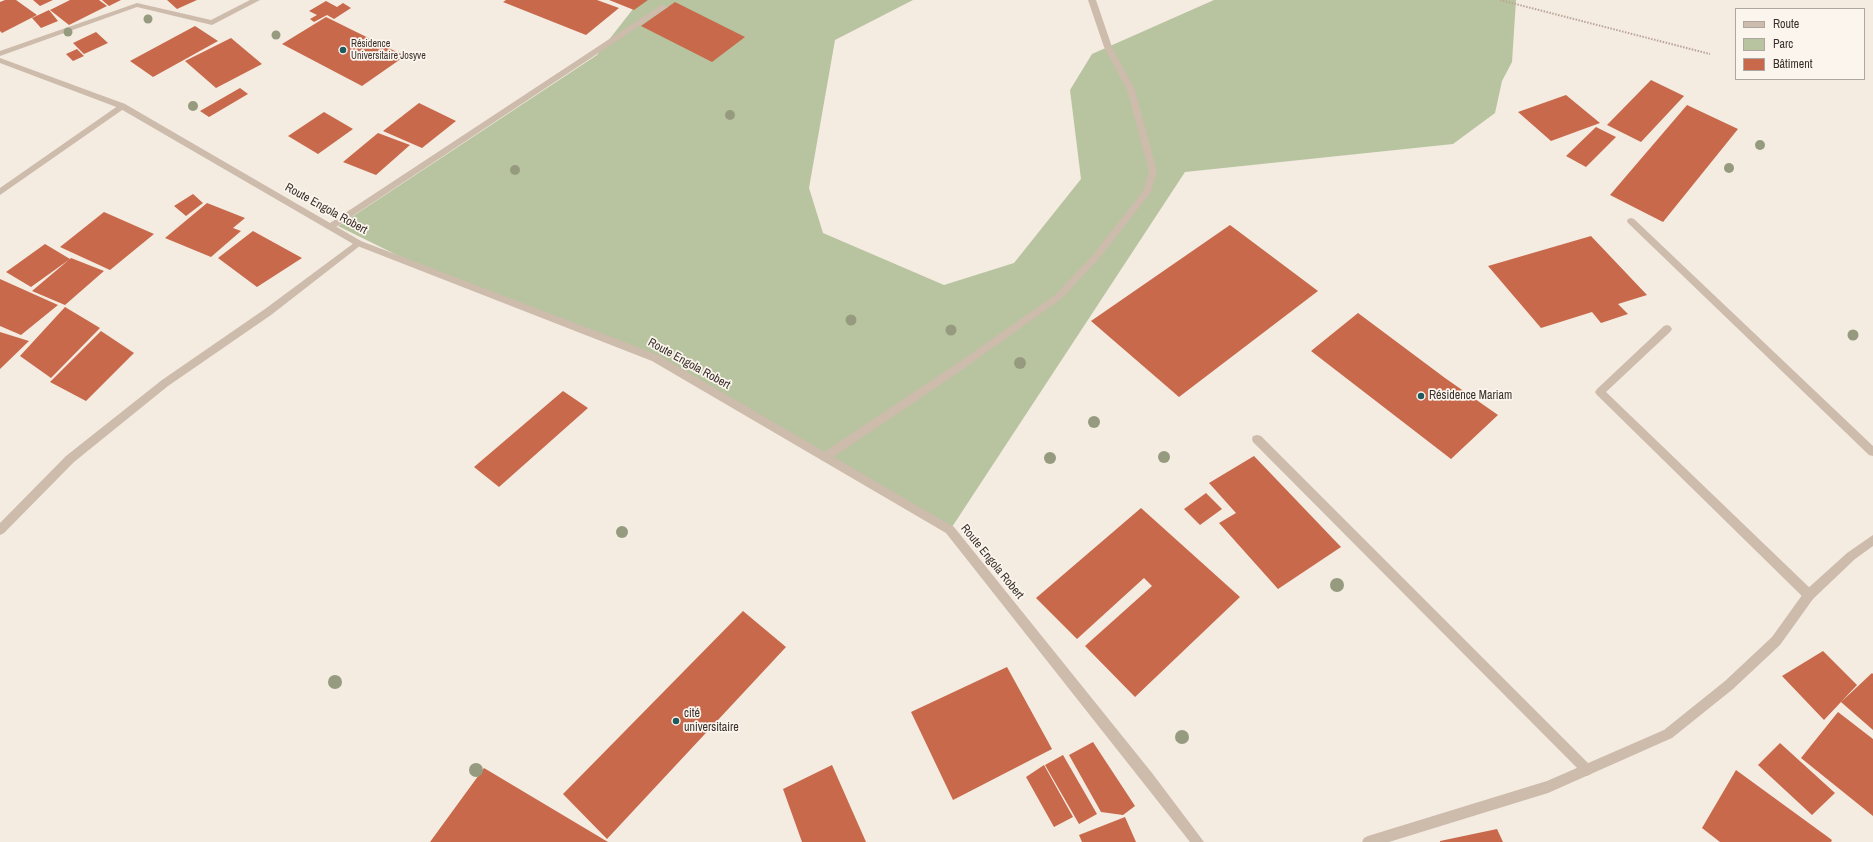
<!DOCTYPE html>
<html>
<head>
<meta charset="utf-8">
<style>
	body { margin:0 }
	#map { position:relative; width:1873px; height:842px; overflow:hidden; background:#f4ebe1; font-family:"Archivo Narrow",sans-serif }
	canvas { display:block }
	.legend { position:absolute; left:1735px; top:8px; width:130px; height:72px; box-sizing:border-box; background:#fbf5ee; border:1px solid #aea6a0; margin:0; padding:5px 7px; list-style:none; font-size:12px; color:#3b302b }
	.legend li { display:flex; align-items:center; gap:8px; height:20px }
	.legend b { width:20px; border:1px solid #aea6a0 }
</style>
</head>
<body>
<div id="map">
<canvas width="1873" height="842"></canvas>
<ul class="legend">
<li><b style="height:5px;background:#cdbbac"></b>Route</li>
<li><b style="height:11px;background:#b8c4a0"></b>Parc</li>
<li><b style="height:11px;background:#c8694b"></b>Bâtiment</li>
</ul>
</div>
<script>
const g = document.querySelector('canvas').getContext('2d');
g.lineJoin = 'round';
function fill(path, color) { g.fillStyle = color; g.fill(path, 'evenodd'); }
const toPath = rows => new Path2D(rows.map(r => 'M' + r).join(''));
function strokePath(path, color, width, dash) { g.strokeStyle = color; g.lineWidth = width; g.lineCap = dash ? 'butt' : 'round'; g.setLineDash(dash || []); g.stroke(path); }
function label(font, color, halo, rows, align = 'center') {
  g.font = font + ' "Archivo Narrow",sans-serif'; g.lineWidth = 3.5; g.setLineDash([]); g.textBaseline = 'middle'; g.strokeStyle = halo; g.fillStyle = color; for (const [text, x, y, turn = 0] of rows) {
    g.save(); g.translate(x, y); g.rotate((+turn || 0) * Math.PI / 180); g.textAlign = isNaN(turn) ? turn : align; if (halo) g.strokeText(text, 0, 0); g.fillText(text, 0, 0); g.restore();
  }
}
fill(toPath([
	[640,0,913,0,835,40,809,188,823,233,944,285,1014,263,1081,179,1070,90,1092,54,1214,0,1516,0,1512,62,1502,81,1495,113,1453,144,1185,172,950,530,655,358,411,262,338,226,597,55]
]), '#b8c4a0');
fill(toPath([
	[5,0,16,0,37,15,2,33,0,31,0,2],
	[33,0,53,0,40,6],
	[70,0,99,0,107,6,69,25,50,10],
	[102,0,121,0,109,6],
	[167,0,197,0,177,9],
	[506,0,597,0,619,8,586,35,503,2],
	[609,0,648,0,634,10],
	[326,1,337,7,343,3,351,8,334,19,327,15,314,22,310,19,317,15,309,11],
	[675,2,745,37,712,62,641,26],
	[49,10,58,21,41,28,32,18],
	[326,17,405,56,362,86,282,44],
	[195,26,218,41,153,77,130,61],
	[96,32,108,43,84,54,73,43],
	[231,38,262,64,216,88,185,61],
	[77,49,84,56,73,61,66,54],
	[1651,80,1684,96,1641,142,1607,125],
	[240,88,248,94,209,117,200,111],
	[1566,95,1600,123,1551,141,1518,112],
	[419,103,456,121,422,148,383,131],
	[1687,105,1738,129,1663,222,1610,195],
	[324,112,353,129,318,154,288,136],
	[1596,127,1616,137,1586,167,1566,156],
	[378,133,410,145,376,175,343,162],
	[193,194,203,203,186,216,174,206],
	[207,203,245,218,233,228,241,231,211,257,165,238],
	[104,212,154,234,110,270,60,247],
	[1230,225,1318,291,1179,397,1091,321],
	[253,231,302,258,257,287,218,258],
	[1591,236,1647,295,1618,304,1628,314,1601,323,1592,312,1541,328,1488,266],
	[45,244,70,259,31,287,6,272],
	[71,258,104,271,65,305,32,291],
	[0,279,58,305,21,335,0,326],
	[65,307,100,328,51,378,20,356],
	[1358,313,1445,378,1498,415,1451,459,1311,351],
	[101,331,134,353,86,401,50,382],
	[0,332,29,341,0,369],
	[563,391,588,408,499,487,474,467],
	[1254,456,1341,547,1278,589,1219,523,1236,513,1209,483],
	[1206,493,1222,509,1200,525,1184,509],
	[1141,508,1240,597,1135,697,1085,646,1152,586,1144,578,1077,639,1036,598],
	[743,611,786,647,607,839,563,794],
	[1823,651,1857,685,1824,720,1782,676],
	[1007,667,1052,749,953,800,911,712],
	[1872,673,1873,674,1873,730,1841,702],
	[1838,712,1873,739,1873,816,1801,758],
	[1093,742,1135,806,1123,815,1101,812,1069,755],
	[1780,743,1835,793,1812,815,1758,765],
	[1063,755,1097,814,1079,824,1045,765],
	[832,765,866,842,802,842,783,789],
	[1044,765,1073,817,1054,827,1026,777],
	[484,768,608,842,430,842],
	[1736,770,1832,840,1831,842,1720,842,1702,828],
	[1125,817,1136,842,1082,842,1079,835],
	[1497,829,1503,842,1440,842,1440,841]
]), '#c8694b');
strokePath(toPath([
	[1500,0,1710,54]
]), '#b9a596', 2, [1.5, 1.5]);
fill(toPath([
	[250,0,260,0,212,25,137,7,0,56,0,51,137,3,211,20,250,0],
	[1088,0,1096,0,1112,47,1135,90,1157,171,1151,192,1098,260,1061,299,962,370,829,460,825,461,821,460,820,457,821,454,956,364,1055,295,1092,256,1143,191,1149,171,1127,90,1104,47,1088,0],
	[661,5,664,5,668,7,333,229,327,229,326,227,327,225,661,5],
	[122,103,125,104,125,108,0,195,0,188,122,103],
	[1631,218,1634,219,1873,446,1873,456,1869,455,1628,223,1627,221,1628,219,1631,218],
	[358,240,361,241,362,243,361,245,271,315,168,386,74,462,4,533,0,535,0,523,66,456,162,380,265,309,358,240],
	[1667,325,1670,326,1672,329,1670,332,1606,392,1813,591,1815,595,1813,599,1809,600,1805,599,1597,395,1595,392,1597,389,1664,326,1667,325],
	[1257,435,1261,436,1591,766,1593,770,1591,774,1587,776,1583,774,1253,442,1252,439,1253,436,1257,435]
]), '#cdbbac');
fill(toPath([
	[0,58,125,104,361,241,658,355,954,527,1152,773,1204,842,1190,842,946,533,652,361,355,245,119,108,0,63,0,58],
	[1873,535,1873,546,1855,559,1813,599,1780,645,1733,689,1672,738,1548,793,1389,842,1362,842,1364,838,1368,836,1547,781,1664,730,1725,681,1772,637,1805,591,1847,553,1873,535]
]), '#cdbbac');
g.fillStyle = '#969b7f';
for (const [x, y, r] of [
	[148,19,4.5],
	[68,32,4.5],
	[276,35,4.5],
	[193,106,5],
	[730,115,5],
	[1760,145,5],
	[1729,168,5],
	[515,170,5],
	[851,320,5.5],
	[951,330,5.5],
	[1853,335,5.5],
	[1020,363,6],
	[1094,422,6],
	[1164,457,6],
	[1050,458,6],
	[622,532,6],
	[1337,585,7],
	[335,682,7],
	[1182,737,7],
	[476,770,7]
]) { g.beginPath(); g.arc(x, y, r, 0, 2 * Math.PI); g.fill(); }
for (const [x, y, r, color] of [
	[343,50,4,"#1f5a5e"],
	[1421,396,4,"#1f5a5e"],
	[676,721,4,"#1f5a5e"]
]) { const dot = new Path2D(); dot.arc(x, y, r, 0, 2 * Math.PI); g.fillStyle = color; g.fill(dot); strokePath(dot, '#fbf5ee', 1.5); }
label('10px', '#3b302b', '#fbf5ee', [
	["Résidence",351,44],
	["Universitaire Josyve",351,56]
], 'left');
label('12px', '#3b302b', '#fbf5ee', [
	["Route Engola Robert",326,209,29],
	["Route Engola Robert",689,364,29],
	["Route Engola Robert",992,562,51]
]);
label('12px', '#3b302b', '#fbf5ee', [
	["Résidence Mariam",1429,396],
	["cité",684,714],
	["universitaire",684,728]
], 'left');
</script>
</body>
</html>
